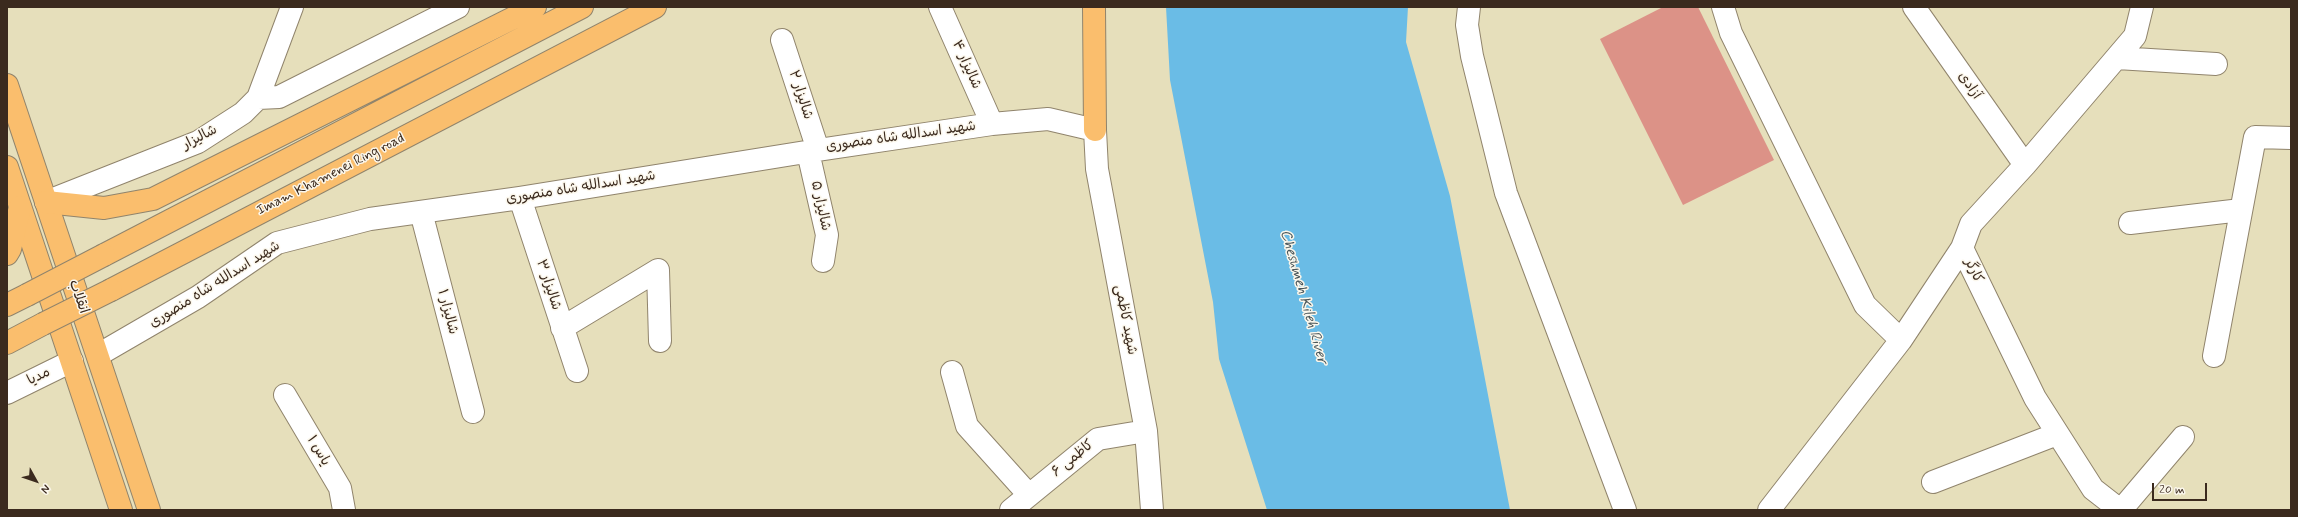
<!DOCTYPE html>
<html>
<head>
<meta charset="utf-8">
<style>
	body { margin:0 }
	#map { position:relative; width:2298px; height:517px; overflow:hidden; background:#e6dfbb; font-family:Mynerve,sans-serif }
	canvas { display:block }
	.frame { position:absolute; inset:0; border:8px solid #3b2a1e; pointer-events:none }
	.north { position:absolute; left:16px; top:461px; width:40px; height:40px; -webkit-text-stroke:3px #fbf7ec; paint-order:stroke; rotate:130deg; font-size:11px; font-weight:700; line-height:16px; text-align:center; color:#3b2a1e }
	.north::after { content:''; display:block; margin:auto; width:14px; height:18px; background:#3b2a1e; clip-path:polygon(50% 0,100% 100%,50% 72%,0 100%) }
	.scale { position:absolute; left:2152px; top:483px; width:55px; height:18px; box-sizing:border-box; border:2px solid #3b2a1e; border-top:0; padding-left:5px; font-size:12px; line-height:14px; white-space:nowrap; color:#3b2a1e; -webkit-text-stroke:3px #fbf7ec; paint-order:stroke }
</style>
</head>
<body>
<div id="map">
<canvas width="2298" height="517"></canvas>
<div class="frame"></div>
<div class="north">N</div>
<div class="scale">20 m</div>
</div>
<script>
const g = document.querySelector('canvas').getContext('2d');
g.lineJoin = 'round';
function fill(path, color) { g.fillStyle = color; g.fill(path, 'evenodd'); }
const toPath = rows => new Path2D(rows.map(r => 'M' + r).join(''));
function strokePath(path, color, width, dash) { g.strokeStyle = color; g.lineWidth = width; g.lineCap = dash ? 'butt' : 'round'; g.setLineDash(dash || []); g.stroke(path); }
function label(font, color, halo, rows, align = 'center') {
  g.font = font + ' Mynerve,"Playpen Sans Arabic",sans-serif'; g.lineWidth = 3; g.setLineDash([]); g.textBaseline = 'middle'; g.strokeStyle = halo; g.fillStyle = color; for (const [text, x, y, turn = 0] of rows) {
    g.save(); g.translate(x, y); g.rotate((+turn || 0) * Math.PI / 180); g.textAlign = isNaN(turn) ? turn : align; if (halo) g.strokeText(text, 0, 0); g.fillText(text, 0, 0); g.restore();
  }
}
fill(toPath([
	[1166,7,1408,7,1406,42,1450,196,1510,510,1267,510,1219,359,1213,302,1170,80]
]), '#6abce6');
fill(toPath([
	[1663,7,1698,7,1774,160,1683,205,1600,39]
]), '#dc9287');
const minor = toPath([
	[940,7,992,124],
	[1469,7,1467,25,1472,56,1506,193,1625,510],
	[1723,7,1731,33,1865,305,1901,340,1962,248],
	[1914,7,2025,165],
	[782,40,818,150],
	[2117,58,2216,64],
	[258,98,279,97,458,7],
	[808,152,827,235,823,261],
	[520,198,577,371],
	[46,202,198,142,243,113,258,98,292,7],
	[421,212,473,412],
	[2130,223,2241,210],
	[562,328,658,270,660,341],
	[98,355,198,297,277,243,370,219,520,198,818,150,992,124,1048,119,1095,130,1097,169,1146,431,1152,510],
	[2214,356,2255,137,2291,138],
	[952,372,967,426,1029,495],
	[7,393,72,361],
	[285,395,340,488,344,510],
	[1933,482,2057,434],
	[1011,510,1098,439,1146,431],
	[1769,510,1901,340],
	[2120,510,2093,489,2035,398,1962,248,1971,224,2025,165,2135,36,2142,7],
	[2121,510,2183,437]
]);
const major = toPath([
	[7,85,149,510],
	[7,167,121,510]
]);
const highway = toPath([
	[1094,7,1095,130],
	[46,202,104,208,153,199,535,7],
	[7,254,10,249,20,207],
	[104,255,582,7],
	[111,290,655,7],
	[7,305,27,295],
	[7,343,43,324]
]);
strokePath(minor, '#90846c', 24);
strokePath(major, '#90846c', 24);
strokePath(highway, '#90846c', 24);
strokePath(minor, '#fff', 22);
strokePath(major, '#fabe6d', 22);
strokePath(highway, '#fabe6d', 22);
const highwayBridge = toPath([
	[27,295,104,255],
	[43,324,111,290]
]);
strokePath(highwayBridge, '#90846c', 24, []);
strokePath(highwayBridge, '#fabe6d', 22);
label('14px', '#3b2a1e', '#fbf7ec', [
	["شالیزار ۴",966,65,66],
	["آزادی",1969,86,55],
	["شالیزار ۲",800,95,72],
	["شهید اسدالله شاه منصوری",901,137,-8],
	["شالیزار",200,138,-28],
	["Imam Khamenei Ring road",331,175,-27],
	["شهید اسدالله شاه منصوری",581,188,-9],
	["شالیزار ۵",820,206,78],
	["کارگر",1973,271,64],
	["شهید اسدالله شاه منصوری",215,285,-32],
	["شالیزار ۳",548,285,72],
	["انقلاب",78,297,71],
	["شالیزار ۱",447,312,75],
	["شهید کاظمی",1125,320,79],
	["مدیا",39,377,-26],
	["یاس ۱",318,451,60],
	["کاظمی ۶",1073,459,-39]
]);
label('italic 15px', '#49565a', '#fbf7ec', [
	["Cheshmeh Kileh River",1303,297,74]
]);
</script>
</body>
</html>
